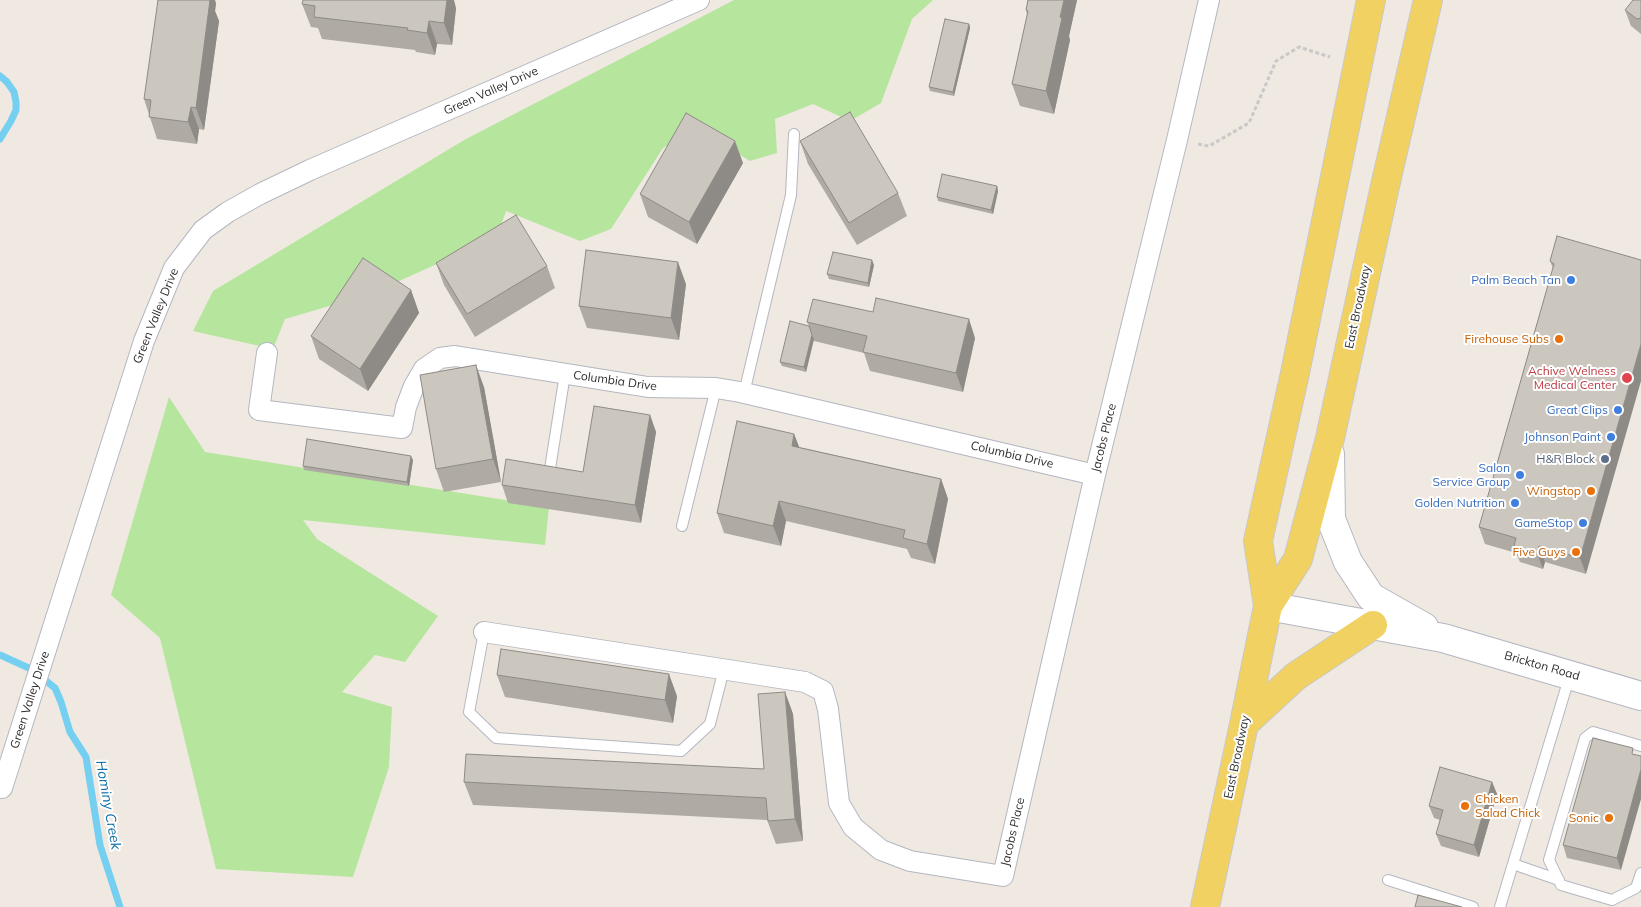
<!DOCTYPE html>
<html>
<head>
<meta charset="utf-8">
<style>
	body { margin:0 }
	canvas { display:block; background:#efe9e1 }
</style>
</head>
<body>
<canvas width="1641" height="907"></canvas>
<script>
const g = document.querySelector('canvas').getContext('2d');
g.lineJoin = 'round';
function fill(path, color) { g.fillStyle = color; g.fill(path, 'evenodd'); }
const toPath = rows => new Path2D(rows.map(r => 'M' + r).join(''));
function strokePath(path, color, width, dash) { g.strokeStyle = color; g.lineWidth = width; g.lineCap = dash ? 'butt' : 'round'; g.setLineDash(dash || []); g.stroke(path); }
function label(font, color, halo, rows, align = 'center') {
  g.font = font + ' Mulish,sans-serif'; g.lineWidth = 4; g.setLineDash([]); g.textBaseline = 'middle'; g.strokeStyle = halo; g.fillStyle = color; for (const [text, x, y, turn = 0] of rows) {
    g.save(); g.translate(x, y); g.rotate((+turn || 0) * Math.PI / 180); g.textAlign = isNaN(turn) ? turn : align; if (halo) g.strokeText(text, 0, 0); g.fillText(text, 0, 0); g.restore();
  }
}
fill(toPath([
	[734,0,933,0,912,19,881,103,850,121,813,104,775,119,777,153,750,161,696,128,663,148,611,229,580,241,506,211,497,237,397,282,350,300,285,319,273,349,193,331,213,291,466,139],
	[169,397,205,452,549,507,545,545,303,520,317,539,438,616,405,662,375,655,342,692,392,707,389,767,353,877,216,869,160,638,111,595]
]), '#b6e59e');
strokePath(toPath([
	[0,76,7,82,14,92,16,102,16,110,11,121,0,139],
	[0,655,31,669,55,688,61,702,70,732,86,757,100,845,120,907]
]), '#75cff0', 7);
const lane = toPath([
	[744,393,791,195,794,134],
	[549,475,565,374],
	[682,526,716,388],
	[484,632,469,712,496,738,681,751,710,724,724,669],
	[1641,746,1593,732,1585,738,1549,860,1561,885,1612,900,1636,888,1641,873],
	[1513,864,1559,880],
	[1388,880,1473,907],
	[1500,907,1570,675]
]);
const street = toPath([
	[267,353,259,410,402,428,406,407,414,386,424,369,440,358,455,356,648,387,716,388,740,392,1095,475],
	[484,632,805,682,823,691,828,709,839,803,853,827,881,850,910,861,1003,876,1095,475,1177,140,1209,0],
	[2,788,144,341,174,268,203,230,228,212,260,194,310,170,699,0]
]);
const secondary = toPath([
	[1330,454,1331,519,1348,562,1371,597,1424,627],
	[1268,606,1443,638,1641,696]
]);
const primary = toPath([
	[1268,606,1298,559,1330,438,1385,186,1428,0],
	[1244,724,1296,676,1373,625],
	[1205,907,1244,724,1268,606,1258,541,1295,373,1371,0]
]);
strokePath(lane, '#b4b7c1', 12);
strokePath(street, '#b4b7c1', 22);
strokePath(secondary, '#b4b7c1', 30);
strokePath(primary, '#c9c9c9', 30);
strokePath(toPath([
	[1198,144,1209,146,1249,123,1276,61,1299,47,1330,57]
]), '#c9c9c9', 3, [4, 2.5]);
strokePath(lane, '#fff', 10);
strokePath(street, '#fff', 20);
strokePath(secondary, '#fff', 28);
strokePath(primary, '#f2d163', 28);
fill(toPath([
	[1028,0,1077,0,1069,36,1070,40,1054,114,1020,106,1012,84,1027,15,1026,10],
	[1641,0,1641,34,1631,26,1625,10],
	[216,3,215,11,219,21,204,130,199,129,197,144,157,139,144,99],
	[302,4,456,8,452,45,437,44,435,55,416,52,415,50,322,39,318,28,311,27],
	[969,24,970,28,954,96,930,91,929,87],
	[800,141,898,193,907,216,857,245,808,164],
	[743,163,697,244,648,217,640,194],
	[997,186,998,191,993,214,938,201,937,197],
	[1557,236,1586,574,1545,562,1543,569,1520,562,1516,553,1485,544,1479,527,1553,268,1550,261],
	[436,263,547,266,555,288,475,337,444,285],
	[874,265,869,287,829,279,827,274],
	[686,284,679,340,587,328,579,306],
	[411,290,419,313,368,391,319,359,311,336],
	[807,322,975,338,963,392,870,371,864,353,814,341,814,339,806,372,782,366,780,362,809,326],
	[484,387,501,482,444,492,436,469],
	[650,415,656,432,641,523,508,503,502,485,583,472],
	[794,434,799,447,941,479,948,499,935,564,911,558,907,549,786,521,781,546,724,533,717,513],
	[413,460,409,486,304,470,303,466],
	[497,675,677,696,673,723,505,697],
	[785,692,793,714,803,841,776,844,767,820,473,805,464,782,764,769],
	[1635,754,1621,870,1567,858,1563,845],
	[1492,782,1497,794,1479,857,1441,846,1436,834,1440,820,1434,818,1429,806]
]), '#afaba4');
fill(toPath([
	[206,0,215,0,216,3,215,11,219,21,204,130,196,108],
	[447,0,454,0,456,8,452,45,444,23],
	[1064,0,1077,0,1069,36,1070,40,1054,114,1046,91],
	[429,21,437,44,435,55,427,33],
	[969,24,970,28,954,96,953,92],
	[191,107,199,129,197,144,188,122],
	[735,141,743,163,697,244,689,222],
	[997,186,998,191,993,214,991,210],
	[872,260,874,265,869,287,868,283],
	[678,262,686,284,679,340,671,318],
	[411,290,419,313,368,391,360,369],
	[969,319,975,338,963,392,956,373],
	[812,335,814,339,806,372,804,367],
	[1641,344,1641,381,1586,574,1580,558],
	[476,365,484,387,501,482,493,459],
	[650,415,656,432,641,523,635,505],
	[794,434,802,454,792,446],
	[411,456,413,460,409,486,407,482],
	[941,479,948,499,935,564,927,544],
	[779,501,786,521,781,546,773,526],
	[1539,546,1545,562,1543,569,1537,553],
	[669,674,677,696,673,723,665,700],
	[785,692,793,714,803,841,795,819],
	[1641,769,1641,799,1621,870,1617,858],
	[1492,782,1497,794,1479,857,1474,845]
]), '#8e8b86');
const building = toPath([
	[158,0,210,0,196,108,191,107,188,122,149,117,151,100,144,99,158,0],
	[303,0,447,0,444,23,429,21,427,33,407,30,408,28,314,17,315,6,302,4,303,0],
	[1028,0,1064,0,1060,17,1062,18,1046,91,1012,84,1028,11,1026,10,1028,0],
	[1633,0,1641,0,1641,18,1637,19,1625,10,1633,0],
	[945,19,969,24,953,92,929,87,945,19],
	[850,112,898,193,849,223,800,141,850,112],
	[686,113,735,141,689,222,640,194,686,113],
	[942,174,997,186,991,210,937,197,942,174],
	[516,215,547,266,467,314,436,263,516,215],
	[1557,236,1641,260,1641,344,1580,558,1539,546,1537,553,1514,546,1516,538,1479,527,1554,264,1550,261,1557,236],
	[586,250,678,262,671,318,579,306,586,250],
	[833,252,872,260,868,283,827,274,833,252],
	[363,258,411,290,360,369,311,336,363,258],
	[876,298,969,319,956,373,863,352,867,336,807,322,813,299,873,312,876,298],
	[790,321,809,326,812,335,804,367,780,362,790,321],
	[476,365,493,459,436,469,420,375,476,365],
	[594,406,650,415,635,505,502,485,506,459,583,472,594,406],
	[737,421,794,434,792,446,941,479,927,544,903,538,905,530,779,501,773,526,717,513,737,421],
	[307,439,411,456,407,482,303,466,307,439],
	[501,649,669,674,665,700,497,675,501,649],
	[785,692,795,819,768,821,766,798,464,782,466,754,764,769,758,694,785,692],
	[1593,738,1633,748,1632,754,1641,756,1641,769,1617,858,1563,845,1593,738],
	[1440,767,1492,782,1474,845,1436,834,1443,810,1429,806,1440,767],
	[1418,895,1462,907,1415,907,1418,895]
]);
fill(building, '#cbc7bf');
strokePath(building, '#8e8b86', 1);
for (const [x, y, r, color] of [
	[1571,280,5,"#3f7fe0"],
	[1559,339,5,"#e8710a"],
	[1627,378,6,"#e0444e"],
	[1618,410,5,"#3f7fe0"],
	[1611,437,5,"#3f7fe0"],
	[1605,459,5,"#5c6f8a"],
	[1520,475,5,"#3f7fe0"],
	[1591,491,5,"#e8710a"],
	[1515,503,5,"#3f7fe0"],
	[1583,523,5,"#3f7fe0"],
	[1576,552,5,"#e8710a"],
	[1465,806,5,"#e8710a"],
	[1609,818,5,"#e8710a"]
]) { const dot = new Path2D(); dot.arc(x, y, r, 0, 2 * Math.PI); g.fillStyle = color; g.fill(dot); strokePath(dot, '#fff', 2); }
label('12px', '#2e2e2e', '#fff', [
	["Green Valley Drive",491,91,-24],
	["East Broadway",1358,307,-78],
	["Green Valley Drive",156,316,-68],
	["Columbia Drive",615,381,8],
	["Jacobs Place",1104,438,-76],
	["Columbia Drive",1012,455,13],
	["Brickton Road",1542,666,16],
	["Green Valley Drive",30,700,-72],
	["East Broadway",1237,757,-78],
	["Jacobs Place",1013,832,-77]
]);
label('12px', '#366cbe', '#fff', [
	["Palm Beach Tan",1561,280],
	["Great Clips",1608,410],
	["Johnson Paint",1601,437],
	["Salon",1510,468],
	["Service Group",1510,482],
	["Golden Nutrition",1505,503],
	["GameStop",1573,523]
], 'right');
label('12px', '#c56008', '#fff', [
	["Firehouse Subs",1549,339],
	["Wingstop",1581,491],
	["Five Guys",1566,552],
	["Chicken",1475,799,"left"],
	["Salad Chick",1475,813,"left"],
	["Sonic",1599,818]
], 'right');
label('12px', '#be3a42', '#fff', [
	["Achive Welness",1616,371],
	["Medical Center",1616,385]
], 'right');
label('12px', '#4e5e75', '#fff', [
	["H&R Block",1595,459]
], 'right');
label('italic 14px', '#0d6fa3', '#fff', [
	["Hominy Creek",108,805,80]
]);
</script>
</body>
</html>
